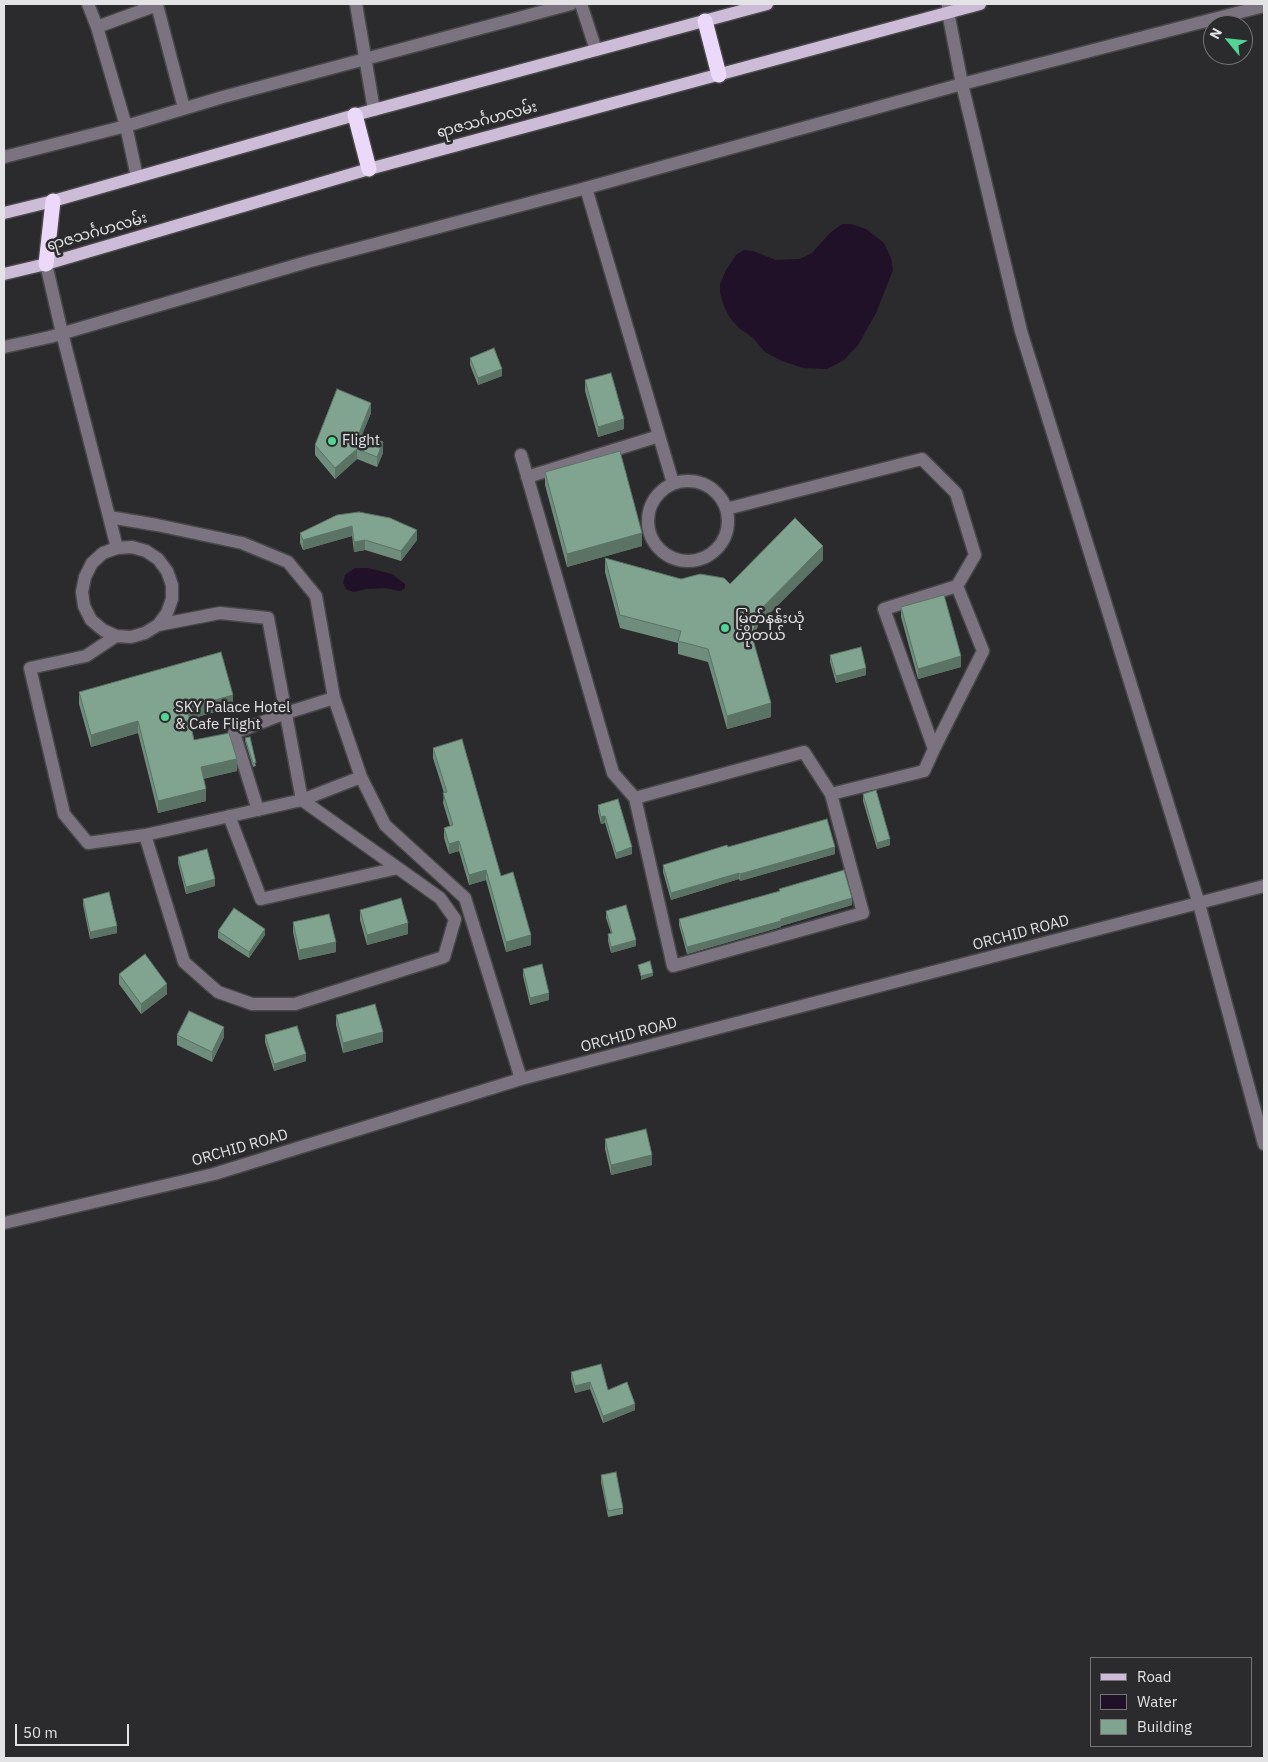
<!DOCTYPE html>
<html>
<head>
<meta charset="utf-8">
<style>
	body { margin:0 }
	#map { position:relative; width:1268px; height:1762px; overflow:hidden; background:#2b2a2c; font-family:"IBM Plex Sans",sans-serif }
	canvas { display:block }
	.frame { position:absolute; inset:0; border:5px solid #e3e2e4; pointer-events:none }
	.legend { position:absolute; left:1090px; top:1657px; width:162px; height:90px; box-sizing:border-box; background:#2b2a2c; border:1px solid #757476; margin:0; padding:6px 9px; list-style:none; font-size:15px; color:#e3e2e4 }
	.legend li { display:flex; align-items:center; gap:10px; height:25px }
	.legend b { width:25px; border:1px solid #757476 }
	.north { position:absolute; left:1203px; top:15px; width:50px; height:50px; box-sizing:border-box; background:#2b2a2c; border:1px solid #757476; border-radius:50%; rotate:298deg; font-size:14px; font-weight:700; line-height:20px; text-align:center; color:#e3e2e4 }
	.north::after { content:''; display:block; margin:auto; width:18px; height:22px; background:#53d396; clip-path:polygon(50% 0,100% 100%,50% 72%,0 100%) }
	.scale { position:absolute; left:15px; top:1724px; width:114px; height:22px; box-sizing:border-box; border:2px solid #e3e2e4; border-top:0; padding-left:6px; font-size:15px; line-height:18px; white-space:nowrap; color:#e3e2e4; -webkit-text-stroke:4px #2b2a2c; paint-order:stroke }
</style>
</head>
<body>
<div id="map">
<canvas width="1268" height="1762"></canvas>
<div class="frame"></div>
<ul class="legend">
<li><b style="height:6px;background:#ccbcd7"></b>Road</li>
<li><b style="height:14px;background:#201129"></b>Water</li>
<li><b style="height:14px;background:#81a490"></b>Building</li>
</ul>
<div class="north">N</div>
<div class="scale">50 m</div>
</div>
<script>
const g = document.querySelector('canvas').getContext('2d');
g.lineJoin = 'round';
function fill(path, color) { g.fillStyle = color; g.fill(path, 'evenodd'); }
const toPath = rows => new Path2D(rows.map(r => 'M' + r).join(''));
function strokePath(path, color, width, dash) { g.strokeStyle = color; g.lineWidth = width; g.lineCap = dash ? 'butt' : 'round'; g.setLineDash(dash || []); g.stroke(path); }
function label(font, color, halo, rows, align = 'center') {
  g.font = font + ' "IBM Plex Sans","Noto Sans Myanmar",sans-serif'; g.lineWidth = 5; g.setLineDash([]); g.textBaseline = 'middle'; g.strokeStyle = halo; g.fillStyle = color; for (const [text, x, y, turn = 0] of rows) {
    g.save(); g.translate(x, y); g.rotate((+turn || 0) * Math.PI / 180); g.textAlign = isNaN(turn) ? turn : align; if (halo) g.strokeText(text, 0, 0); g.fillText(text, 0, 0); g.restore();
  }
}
fill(toPath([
	[842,224,851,224,866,229,884,243,891,258,893,270,876,313,858,345,844,360,827,369,803,368,782,361,765,352,753,338,739,328,730,318,724,306,720,293,720,284,726,270,736,255,744,250,753,251,776,260,800,259,812,253,830,233],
	[355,568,368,568,392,574,405,584,405,588,400,591,385,588,367,589,353,592,346,589,343,583,345,575]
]), '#201129');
const minor = toPath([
	[88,4,97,27,126,126,137,177],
	[356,4,374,110],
	[581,4,596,50],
	[1264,6,962,84,1021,331,1199,904,1264,1144],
	[97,27,157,5,184,108],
	[4,157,126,126,223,97,571,4],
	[586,188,673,483],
	[46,264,62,333,117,548],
	[4,347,50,337,307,262,586,188,962,84,948,12,948,4],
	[521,455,613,773,635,798,673,966,863,913,831,794,924,771,934,749,884,609,957,586,975,555,956,493,922,459,726,509],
	[527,477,659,436],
	'648 521a40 40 0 1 1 80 0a40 40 0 1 1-80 0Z',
	[109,517,157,525,242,543,288,562,316,596,334,698,361,777],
	[116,636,86,656,30,668,64,814,88,843,145,835,302,800,268,618,220,613,158,625,145,633,131,637,116,636,103,630,91,620,84,606,82,592,85,577,92,563,103,553,117,548,132,547,146,551,158,559,167,571,172,585,172,599,167,613,158,625],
	[934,749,983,651,957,586],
	[635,798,804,752,831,794],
	[302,800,361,777,385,825,465,898,521,1079],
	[258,810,234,733,286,713,334,698],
	[229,816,261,899,398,868],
	[145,835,184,962,218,992,252,1004,295,1004,444,957,455,919,440,898,302,800],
	[4,1223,214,1174,521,1079,1264,886]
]);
const major = toPath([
	[4,213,53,201,355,115,767,4],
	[4,274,46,264,369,169,980,4]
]);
const highway = toPath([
	[705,21,719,75],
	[355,115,369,169],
	[46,264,53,201]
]);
strokePath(minor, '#484749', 15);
strokePath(major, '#484749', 15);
strokePath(highway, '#484749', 18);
strokePath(minor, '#7b7380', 12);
strokePath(major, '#ccbcd7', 12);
strokePath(highway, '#ecd9f9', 15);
fill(toPath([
	[470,358,502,376,478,385,470,365],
	[585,380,624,429,598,437,585,391],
	[371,413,362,434,383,453,377,467,357,459,335,479,315,455,315,445],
	[545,472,642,546,567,567,545,485],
	[337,515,417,540,401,561,365,550,354,552,352,536,303,550,300,543,300,533],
	[605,558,681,579,730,584,823,560,758,625,753,642,771,717,727,729,708,662,678,654,678,643,620,628,605,572],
	[901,607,961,667,918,679,901,617],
	[830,655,866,675,836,683,830,662],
	[79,692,233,707,189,719,194,740,237,771,203,779,206,801,158,813,138,733,91,747,79,704],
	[245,738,256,766,253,767,245,741],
	[433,748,501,876,531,945,506,952,486,880,469,885,459,851,449,854,444,838,444,828,450,826,443,803,444,793,433,758],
	[863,794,890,845,877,849,863,801],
	[598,805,632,854,616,859,605,823,601,824,598,812],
	[728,847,835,854,740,881,739,879,671,900,663,872,663,865],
	[178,857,215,886,186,894,178,863],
	[83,899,117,933,90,939,83,905],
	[852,905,781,926,781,927,687,954,679,925,679,919],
	[360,910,408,934,367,945,360,920],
	[606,911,636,946,611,953,608,941,608,934,611,933,606,918],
	[293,922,336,952,299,960,293,932],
	[218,931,265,935,249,958,218,938],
	[523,969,549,1000,530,1005,523,976],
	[119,974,167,994,141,1014,119,984],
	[336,1015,383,1042,343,1053,336,1025],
	[177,1035,224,1037,212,1062,177,1045],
	[265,1035,306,1061,274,1071,265,1042],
	[605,1139,652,1165,611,1175,605,1149],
	[571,1372,635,1410,603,1423,590,1389,575,1393,571,1379],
	[601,1475,623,1508,623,1514,608,1517,601,1482]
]), '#6f8d7c');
fill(toPath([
	[502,369,502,376,478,385,478,378],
	[371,403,371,413,359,443,359,433],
	[624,419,624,429,598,437,598,427],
	[383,442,383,453,377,467,377,457],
	[357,449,357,459,335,479,335,468],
	[352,526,352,536,303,550,303,540],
	[417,530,417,540,401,561,401,551],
	[642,533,642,546,567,567,567,554],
	[365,540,365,550,354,552,354,542],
	[823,546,823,560,758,625,752,649,752,636,758,612],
	[961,656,961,667,918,679,918,669],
	[866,668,866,675,836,683,836,676],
	[233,695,233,707,187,720,187,708],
	[771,703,771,717,727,729,727,716],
	[138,721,138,733,91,747,91,735],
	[237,759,237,771,201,779,201,767],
	[206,789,206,801,158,813,158,801],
	[605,816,605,823,601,824,601,817],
	[890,839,890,845,877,849,877,843],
	[459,841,459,851,449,854,449,844],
	[632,847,632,854,616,859,616,853],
	[835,847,835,854,740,881,740,874],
	[486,870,486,880,469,885,469,875],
	[739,873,739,879,671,900,671,893],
	[215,879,215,886,186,894,186,887],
	[852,898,852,905,781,926,781,927,687,954,687,947],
	[408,923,408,934,367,945,367,935],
	[117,926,117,933,90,939,90,932],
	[265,929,265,935,249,958,249,952],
	[531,935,531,945,506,952,506,942],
	[636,940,636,946,611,953,611,947],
	[336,942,336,952,299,960,299,950],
	[653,973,653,976,641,980,641,976],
	[167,984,167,994,141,1014,141,1004],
	[549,993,549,1000,530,1005,530,998],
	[224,1027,224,1037,212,1062,212,1052],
	[383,1032,383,1042,343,1053,343,1043],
	[306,1054,306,1061,274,1071,274,1064],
	[652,1155,652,1165,611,1175,611,1165],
	[590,1382,590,1389,575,1393,575,1386],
	[635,1404,635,1410,603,1423,603,1416]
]), '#5a7365');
const building = toPath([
	[494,348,502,369,478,378,470,358,494,348],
	[611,373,624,419,598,427,585,380,611,373],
	[337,389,371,403,359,433,383,442,377,457,357,449,335,468,315,445,337,389],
	[620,451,642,533,567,554,545,472,620,451],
	[359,512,390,518,417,530,401,551,365,540,354,542,352,526,303,540,300,533,337,515,359,512],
	[795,518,823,546,758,612,752,636,771,703,727,716,708,649,678,641,681,631,620,615,605,558,681,579,700,574,724,578,730,584,795,518],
	[944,595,961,656,918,669,901,607,944,595],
	[861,647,866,668,836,676,830,655,861,647],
	[221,652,233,695,187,708,194,740,229,733,237,759,201,767,206,789,158,801,138,721,91,735,79,692,221,652],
	[250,737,256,763,253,763,245,738,250,737],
	[462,739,501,876,513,872,531,935,506,942,486,870,469,875,459,841,449,844,444,828,453,825,443,793,447,792,433,748,462,739],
	[876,790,890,839,877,843,863,794,876,790],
	[618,799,632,847,616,853,605,816,601,817,598,805,618,799],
	[827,819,835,847,740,874,739,873,671,893,663,865,727,845,728,847,827,819],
	[207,849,215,879,186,887,178,857,207,849],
	[844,870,852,898,781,919,781,921,687,947,679,919,780,891,779,889,844,870],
	[109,892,117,926,90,932,83,899,109,892],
	[401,898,408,923,367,935,360,910,401,898],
	[626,905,636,940,611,947,608,934,612,933,606,911,626,905],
	[234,908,265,929,249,952,218,931,234,908],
	[329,914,336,942,299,950,293,922,329,914],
	[145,954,167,984,141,1004,119,974,145,954],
	[650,961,653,973,641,976,638,965,650,961],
	[542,964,549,993,530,998,523,969,542,964],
	[375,1004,383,1032,343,1043,336,1015,375,1004],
	[189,1011,224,1027,212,1052,177,1035,189,1011],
	[297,1026,306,1054,274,1064,265,1035,297,1026],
	[646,1129,652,1155,611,1165,605,1139,646,1129],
	[601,1364,608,1390,627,1382,635,1404,603,1416,590,1382,575,1386,571,1372,601,1364],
	[616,1472,623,1508,608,1511,601,1475,616,1472]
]);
fill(building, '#81a490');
strokePath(building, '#5a7365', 1);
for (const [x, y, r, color] of [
	[332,441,5,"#53d396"],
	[725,628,5,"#53d396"],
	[165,717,5,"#53d396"]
]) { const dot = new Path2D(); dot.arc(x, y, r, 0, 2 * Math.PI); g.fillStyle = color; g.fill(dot); strokePath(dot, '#2b2a2c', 2); }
label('15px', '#e3e2e4', '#2b2a2c', [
	["ရာဇသင်္ဂဟလမ်း",487,120,-15],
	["ရာဇသင်္ဂဟလမ်း",97,232,-16],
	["ORCHID ROAD",1021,933,-15],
	["ORCHID ROAD",629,1035,-15],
	["ORCHID ROAD",240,1148,-16]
]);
label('15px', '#e3e2e4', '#2b2a2c', [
	["Flight",342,441],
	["မြတ်နန်းယုံ",735,619],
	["ဟိုတယ်",735,636],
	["SKY Palace Hotel",175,708],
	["& Cafe Flight",175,725]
], 'left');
</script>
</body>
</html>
